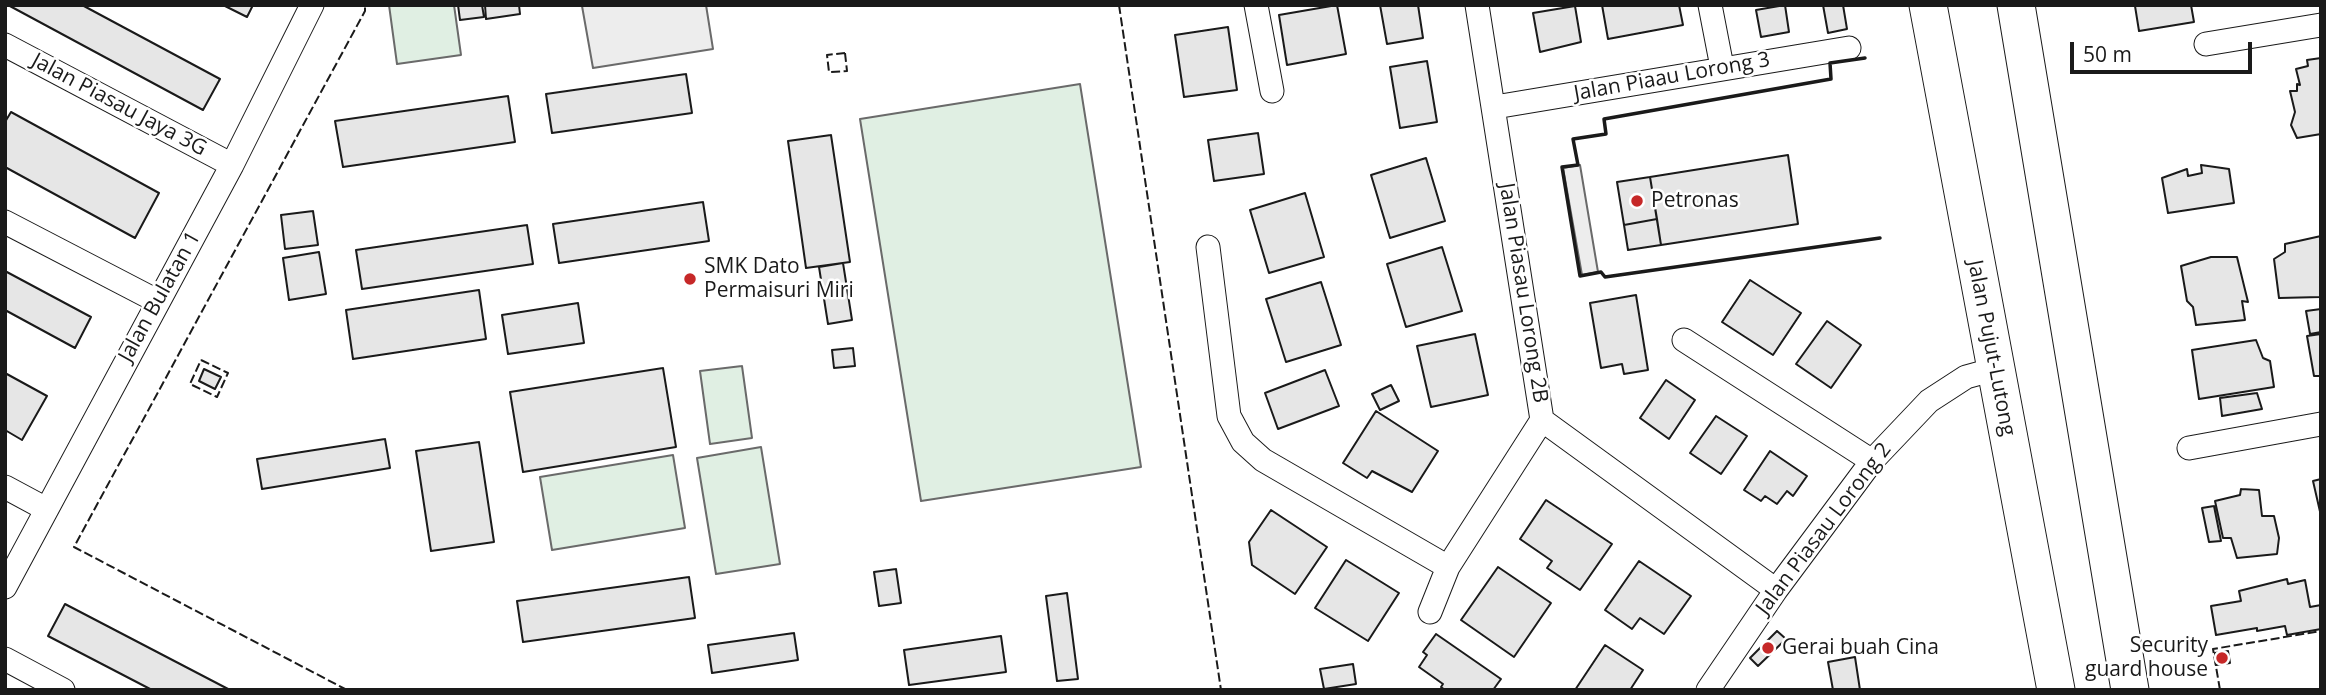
<!DOCTYPE html>
<html>
<head>
<meta charset="utf-8">
<style>
	body { margin:0 }
	#map { position:relative; width:2326px; height:695px; overflow:hidden; background:#fff; font-family:"Open Sans",sans-serif }
	canvas { display:block }
	.frame { position:absolute; inset:0; border:7px solid #1a1a1a; pointer-events:none }
	.scale { position:absolute; left:2070px; top:42px; width:182px; height:32px; box-sizing:border-box; border:4px solid #1a1a1a; border-top:0; padding-left:9px; font-size:21px; line-height:24px; white-space:nowrap; color:#1a1a1a; -webkit-text-stroke:5px #fff; paint-order:stroke }
</style>
</head>
<body>
<div id="map">
<canvas width="2326" height="695"></canvas>
<div class="frame"></div>
<div class="scale">50 m</div>
</div>
<script>
const g = document.querySelector('canvas').getContext('2d');
g.lineJoin = 'round';
function fill(path, color) { g.fillStyle = color; g.fill(path, 'evenodd'); }
const toPath = rows => new Path2D(rows.map(r => 'M' + r).join(''));
function strokePath(path, color, width, dash) { g.strokeStyle = color; g.lineWidth = width; g.lineCap = dash ? 'butt' : 'round'; g.setLineDash(dash || []); g.stroke(path); }
function label(font, color, halo, rows, align = 'center') {
  g.font = font + ' "Open Sans",sans-serif'; g.lineWidth = 5; g.setLineDash([]); g.textBaseline = 'middle'; g.strokeStyle = halo; g.fillStyle = color; for (const [text, x, y, turn = 0] of rows) {
    g.save(); g.translate(x, y); g.rotate((+turn || 0) * Math.PI / 180); g.textAlign = isNaN(turn) ? turn : align; if (halo) g.strokeText(text, 0, 0); g.fillText(text, 0, 0); g.restore();
  }
}
const green = toPath([
	[389,5,454,5,461,55,397,64,389,5],
	[1080,84,1141,467,921,501,860,119,1080,84],
	[742,366,752,438,710,444,700,371,742,366],
	[761,447,780,564,716,574,697,458,761,447],
	[673,455,685,528,552,550,540,477,673,455]
]);
fill(green, '#e0efe3');
strokePath(green, '#6a6a6a', 2);
const parking = toPath([
	[706,5,713,49,593,68,582,6,706,5],
	[1580,165,1598,272,1582,275,1563,168,1580,165]
]);
fill(parking, '#ededed');
strokePath(parking, '#6a6a6a', 2);
const building = toPath([
	[8,5,82,5,220,79,203,110,8,5],
	[223,5,253,5,247,17,223,5],
	[458,5,482,5,484,17,460,20,458,5],
	[485,5,519,5,520,14,486,19,485,5],
	[1337,5,1346,54,1287,65,1279,15,1337,5],
	[1380,5,1418,5,1423,38,1387,44,1380,5],
	[1602,5,1679,5,1683,25,1608,39,1602,5],
	[1785,5,1789,32,1761,37,1756,10,1785,5],
	[1823,5,1843,5,1847,29,1828,33,1823,5],
	[2191,5,2194,22,2139,31,2135,6,2191,5],
	[1575,6,1581,42,1540,52,1533,13,1575,6],
	[1228,27,1237,90,1184,97,1175,35,1228,27],
	[2321,58,2321,134,2297,138,2291,125,2295,112,2290,91,2297,91,2297,84,2300,85,2296,69,2308,66,2307,60,2321,58],
	[1427,61,1437,122,1400,128,1390,67,1427,61],
	[686,74,692,113,552,133,546,94,686,74],
	[508,96,515,142,343,167,335,121,508,96],
	[11,112,159,193,135,238,5,167,5,122,11,112],
	[1258,133,1264,174,1214,181,1208,140,1258,133],
	[831,135,850,262,806,268,788,141,831,135],
	[1788,155,1798,224,1661,245,1650,177,1788,155],
	[1426,158,1445,221,1390,238,1371,175,1426,158],
	[2201,165,2229,169,2234,203,2168,213,2162,178,2187,169,2188,176,2202,173,2201,165],
	[1650,177,1657,219,1624,225,1617,182,1650,177],
	[1305,193,1324,257,1269,273,1250,210,1305,193],
	[703,202,709,241,559,263,553,224,703,202],
	[313,211,318,245,285,249,281,215,313,211],
	[1657,219,1661,245,1628,250,1624,225,1657,219],
	[527,225,533,264,362,289,356,250,527,225],
	[2321,236,2321,297,2279,298,2274,259,2285,252,2285,244,2321,236],
	[1442,247,1462,311,1406,327,1387,264,1442,247],
	[319,252,326,294,289,300,283,258,319,252],
	[2211,257,2237,257,2248,302,2242,301,2245,320,2196,325,2193,307,2187,301,2181,266,2211,257],
	[843,263,852,320,828,324,819,267,843,263],
	[5,271,91,317,75,348,5,310,5,271],
	[1750,280,1801,313,1773,355,1722,322,1750,280],
	[1321,282,1341,345,1286,362,1266,299,1321,282],
	[479,290,486,339,353,359,346,310,479,290],
	[1636,295,1648,370,1624,374,1622,364,1601,368,1590,303,1636,295],
	[578,303,584,343,508,354,502,315,578,303],
	[2321,309,2321,332,2310,334,2306,311,2321,309],
	[1827,321,1861,345,1831,388,1796,364,1827,321],
	[1475,334,1488,395,1431,407,1417,346,1475,334],
	[2321,334,2321,376,2314,376,2307,336,2321,334],
	[2256,340,2263,358,2270,361,2274,387,2199,399,2192,350,2256,340],
	[853,348,855,366,834,368,832,350,853,348],
	[663,368,676,447,523,472,510,392,663,368],
	[204,369,221,377,215,389,199,381,204,369],
	[1325,370,1339,406,1278,429,1265,393,1325,370],
	[5,373,47,396,22,440,5,430,5,373],
	[1666,380,1695,400,1669,439,1640,418,1666,380],
	[1391,385,1399,401,1380,410,1372,394,1391,385],
	[2257,393,2262,409,2222,416,2220,398,2257,393],
	[1376,411,1438,451,1412,492,1372,471,1367,478,1343,463,1376,411],
	[1716,416,1747,436,1721,474,1690,453,1716,416],
	[385,439,390,468,262,489,257,459,385,439],
	[479,442,494,542,431,551,416,451,479,442],
	[1770,451,1807,476,1793,496,1787,491,1777,504,1765,496,1761,501,1744,490,1770,451],
	[2321,479,2321,516,2313,481,2321,479],
	[2241,489,2259,490,2262,516,2274,516,2279,538,2277,554,2237,558,2231,538,2223,538,2215,501,2240,495,2241,489],
	[1546,500,1612,544,1580,590,1547,568,1552,561,1520,539,1546,500],
	[2214,506,2221,541,2209,542,2202,508,2214,506],
	[1271,510,1327,547,1295,594,1252,565,1249,542,1271,510],
	[1346,560,1399,593,1368,641,1315,608,1346,560],
	[1639,561,1691,596,1664,634,1640,618,1632,629,1605,610,1639,561],
	[1498,567,1551,603,1514,657,1461,620,1498,567],
	[896,569,901,603,879,606,874,572,896,569],
	[689,577,695,618,523,642,517,601,689,577],
	[2287,579,2288,584,2305,580,2310,607,2321,605,2321,629,2287,635,2285,626,2257,631,2257,628,2216,635,2211,606,2241,601,2239,591,2287,579],
	[1067,593,1078,679,1057,681,1046,596,1067,593],
	[65,604,230,690,152,690,48,636,65,604],
	[1777,631,1786,639,1758,666,1750,658,1777,631],
	[794,633,798,660,712,673,708,645,794,633],
	[1436,634,1501,679,1493,690,1445,690,1441,687,1443,684,1419,667,1427,655,1423,652,1436,634],
	[1001,636,1006,672,909,685,904,650,1001,636],
	[1605,645,1643,670,1630,690,1575,690,1605,645],
	[2228,651,2230,663,2216,665,2215,653,2228,651],
	[1855,657,1860,690,1833,690,1828,662,1855,657],
	[1353,664,1356,684,1324,689,1320,669,1353,664]
]);
fill(building, '#e6e6e6');
strokePath(building, '#1a1a1a', 2);
const minor = toPath([
	[1256,5,1272,91],
	[1477,5,1542,420,1776,590],
	[1710,5,1722,67],
	[2206,44,2321,25],
	[5,45,232,165],
	[1495,107,1849,48],
	[5,222,157,301],
	[1208,247,1229,416,1243,442,1263,460,1448,567,1542,420],
	[1684,340,1872,461],
	[2189,448,2321,424],
	[5,487,46,509],
	[5,587,232,165,312,5],
	[1430,612,1448,567],
	[5,659,63,690],
	[1708,690,1776,590,1872,461,1929,401,1966,377,1995,369]
]);
const trunk = toPath([
	[1928,5,2056,690],
	[2016,5,2130,690]
]);
strokePath(minor, '#1a1a1a', 25);
strokePath(trunk, '#1a1a1a', 39);
strokePath(minor, '#fff', 23);
strokePath(trunk, '#fff', 37);
strokePath(toPath([
	[1119,5,1221,690],
	[845,53,847,71,829,72,827,55,845,53],
	[201,360,228,373,217,397,190,384,201,360],
	[347,690,74,547,365,11,365,5],
	[2220,690,2213,649,2321,631]
]), '#1a1a1a', 2, [9, 3.5]);
strokePath(toPath([
	[1865,58,1830,63,1831,79,1604,119,1606,134,1573,139,1578,165,1562,167,1580,276,1601,272,1605,277,1880,238]
]), '#1a1a1a', 3.5);
for (const [x, y, r, color] of [
	[1637,201,7,"#c62828"],
	[690,279,7,"#c62828"],
	[1768,648,7,"#c62828"],
	[2222,658,7,"#c62828"]
]) { const dot = new Path2D(); dot.arc(x, y, r, 0, 2 * Math.PI); g.fillStyle = color; g.fill(dot); strokePath(dot, '#fff', 2.5); }
label('21px', '#1a1a1a', '#fff', [
	["Jalan Piaau Lorong 3",1672,77,-10],
	["Jalan Piasau Jaya 3G",119,105,28],
	["Jalan Piasau Lorong 2B",1523,293,81],
	["Jalan Bulatan 1",160,297,-61],
	["Jalan Pujut-Lutong",1991,348,79],
	["Jalan Piasau Lorong 2",1824,529,-53]
]);
label('21px', '#1a1a1a', '#fff', [
	["Petronas",1651,201],
	["SMK Dato",704,267],
	["Permaisuri Miri",704,291],
	["Security",2208,646,"right"],
	["guard house",2208,670,"right"],
	["Gerai buah Cina",1782,648]
], 'left');
</script>
</body>
</html>
